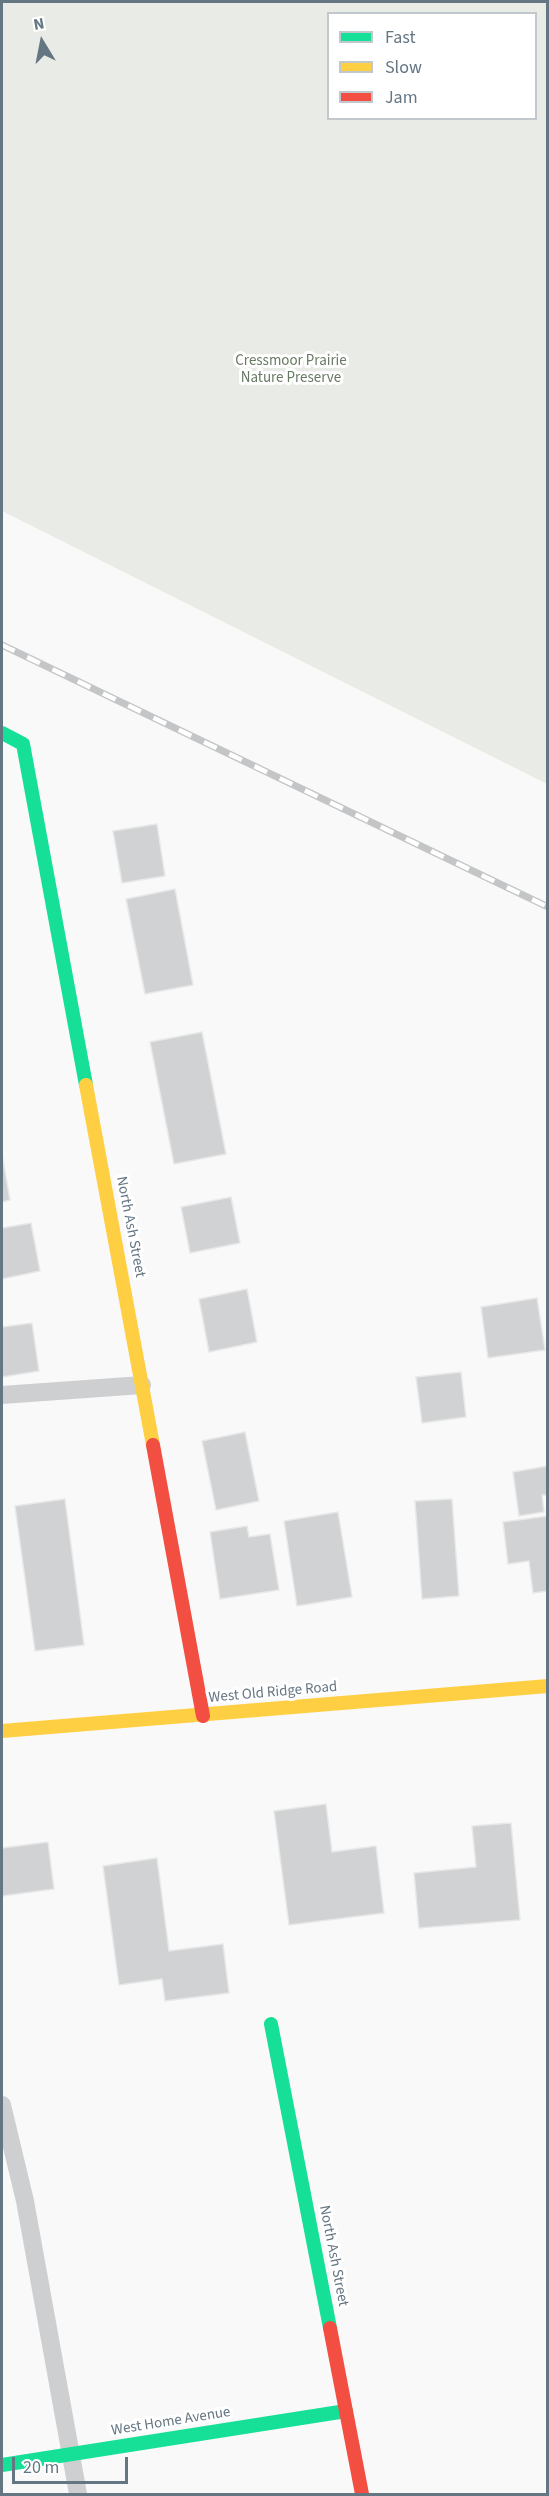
<!DOCTYPE html>
<html>
<head>
<meta charset="utf-8">
<style>
	body { margin:0 }
	#map { position:relative; width:549px; height:2496px; overflow:hidden; background:#f9f9f9; font-family:"Source Sans 3",sans-serif }
	canvas { display:block }
	.frame { position:absolute; inset:0; border:3px solid #657683; pointer-events:none }
	.legend { position:absolute; left:327px; top:12px; width:210px; height:108px; box-sizing:border-box; background:#fff; border:2px solid #c1c8cd; margin:0; padding:8px 10px; list-style:none; font-size:18px; color:#657683 }
	.legend li { display:flex; align-items:center; gap:12px; height:30px }
	.legend b { width:30px; border:2px solid #c1c8cd }
	.north { position:absolute; left:12px; top:12px; width:60px; height:60px; -webkit-text-stroke:4px #fff; paint-order:stroke; rotate:350deg; font-size:16px; font-weight:700; line-height:24px; text-align:center; color:#657683 }
	.north::after { content:''; display:block; margin:auto; width:21px; height:27px; background:#657683; clip-path:polygon(50% 0,100% 100%,50% 72%,0 100%) }
	.scale { position:absolute; left:12px; top:2457px; width:116px; height:27px; box-sizing:border-box; border:3px solid #657683; border-top:0; padding-left:8px; font-size:18px; line-height:21px; white-space:nowrap; color:#657683; -webkit-text-stroke:4px #fff; paint-order:stroke }
</style>
</head>
<body>
<div id="map">
<canvas width="549" height="2496"></canvas>
<div class="frame"></div>
<ul class="legend">
<li><b style="height:8px;background:#16e098"></b>Fast</li>
<li><b style="height:8px;background:#ffcf43"></b>Slow</li>
<li><b style="height:8px;background:#f24e42"></b>Jam</li>
</ul>
<div class="north">N</div>
<div class="scale">20 m</div>
</div>
<script>
const g = document.querySelector('canvas').getContext('2d');
g.lineJoin = 'round';
function fill(path, color) { g.fillStyle = color; g.fill(path, 'evenodd'); }
const toPath = rows => new Path2D(rows.map(r => 'M' + r).join(''));
function strokePath(path, color, width, dash) { g.strokeStyle = color; g.lineWidth = width; g.lineCap = dash ? 'butt' : 'round'; g.setLineDash(dash || []); g.stroke(path); }
function label(font, color, halo, rows, align = 'center') {
  g.font = font + ' "Source Sans 3",sans-serif'; g.lineWidth = 6; g.setLineDash([]); g.textBaseline = 'middle'; g.strokeStyle = halo; g.fillStyle = color; for (const [text, x, y, turn = 0] of rows) {
    g.save(); g.translate(x, y); g.rotate((+turn || 0) * Math.PI / 180); g.textAlign = isNaN(turn) ? turn : align; if (halo) g.strokeText(text, 0, 0); g.fillText(text, 0, 0); g.restore();
  }
}
fill(toPath([
	[2,2,547,2,547,784,2,511],
	[328,14,536,14,536,118,328,118]
]), '#e8ebe6');
const building = toPath([
	[157,824,165,876,122,883,113,831,157,824],
	[175,889,193,985,145,994,126,899,175,889],
	[202,1032,226,1154,174,1164,150,1042,202,1032],
	[2,1154,10,1200,2,1202,2,1154],
	[231,1197,240,1243,190,1253,181,1207,231,1197],
	[31,1223,40,1271,2,1279,2,1228,31,1223],
	[247,1289,257,1342,209,1352,199,1299,247,1289],
	[537,1298,545,1350,488,1358,481,1307,537,1298],
	[32,1323,39,1371,2,1377,2,1327,32,1323],
	[461,1372,466,1417,422,1423,416,1377,461,1372],
	[245,1432,259,1501,216,1510,202,1441,245,1432],
	[548,1466,548,1495,542,1495,544,1512,519,1516,513,1472,548,1466],
	[65,1499,84,1645,35,1651,15,1506,65,1499],
	[452,1499,459,1596,422,1599,415,1501,452,1499],
	[338,1512,352,1597,297,1606,284,1521,338,1512],
	[548,1516,548,1591,533,1593,529,1561,508,1564,503,1522,548,1516],
	[247,1526,249,1537,270,1534,279,1590,220,1599,210,1532,247,1526],
	[326,1804,332,1852,376,1846,384,1913,289,1925,274,1811,326,1804],
	[511,1823,520,1920,419,1928,414,1873,476,1867,472,1826,511,1823],
	[48,1842,54,1889,2,1896,2,1848,48,1842],
	[157,1858,169,1951,223,1944,229,1993,165,2001,162,1979,119,1985,103,1866,157,1858]
]);
fill(building, '#d0d2d3');
strokePath(building, '#e8e8e8', 1.5);
strokePath(toPath([
	[2,1395,142,1385],
	[2,2105,25,2201,78,2494]
]), '#cecfd0', 18);
strokePath(toPath([
	[2,733,23,744,86,1085],
	[271,2024,330,2328],
	[2,2465,346,2411]
]), '#16e098', 14);
strokePath(toPath([
	[86,1085,153,1445],
	[2,1731,548,1686]
]), '#ffcf43', 14);
strokePath(toPath([
	[153,1445,203,1716],
	[330,2328,362,2494]
]), '#f24e42', 14);
const rail = toPath([
	[2,645,548,907]
]);
strokePath(rail, '#c3c5c6', 7);
strokePath(rail, '#fff', 4.5, [14]);
label('15px', '#687a64', '#fff', [
	["Cressmoor Prairie",291,362],
	["Nature Preserve",291,379]
]);
label('15px', '#657683', '#fff', [
	["North Ash Street",130,1227,79],
	["West Old Ridge Road",273,1693,-5],
	["North Ash Street",333,2256,79],
	["West Home Avenue",171,2422,-9]
]);
</script>
</body>
</html>
